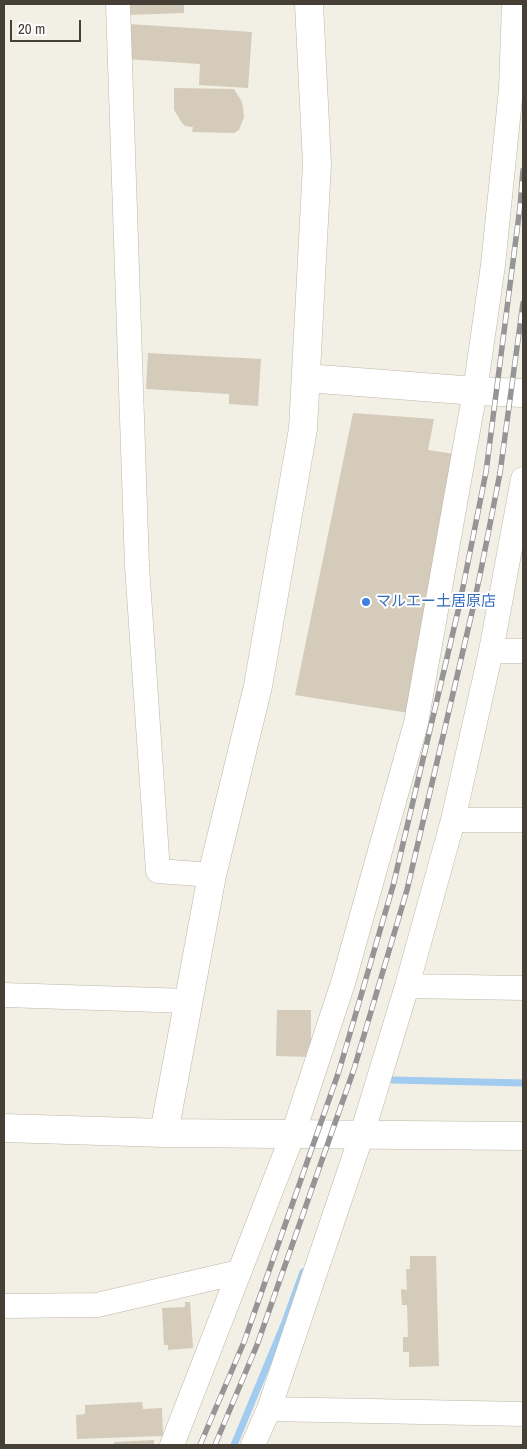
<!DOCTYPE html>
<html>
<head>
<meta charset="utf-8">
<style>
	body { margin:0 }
	#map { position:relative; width:527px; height:1449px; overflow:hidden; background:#f2efe5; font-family:"Archivo Narrow",sans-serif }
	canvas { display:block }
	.frame { position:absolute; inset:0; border:5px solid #453f35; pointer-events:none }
	.scale { position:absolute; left:10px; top:20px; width:71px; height:22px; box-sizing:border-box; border:2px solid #453f35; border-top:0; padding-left:6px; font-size:15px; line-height:18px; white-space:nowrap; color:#453f35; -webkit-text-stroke:4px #fff; paint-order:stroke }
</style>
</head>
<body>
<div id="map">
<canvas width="527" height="1449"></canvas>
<div class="frame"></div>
<div class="scale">20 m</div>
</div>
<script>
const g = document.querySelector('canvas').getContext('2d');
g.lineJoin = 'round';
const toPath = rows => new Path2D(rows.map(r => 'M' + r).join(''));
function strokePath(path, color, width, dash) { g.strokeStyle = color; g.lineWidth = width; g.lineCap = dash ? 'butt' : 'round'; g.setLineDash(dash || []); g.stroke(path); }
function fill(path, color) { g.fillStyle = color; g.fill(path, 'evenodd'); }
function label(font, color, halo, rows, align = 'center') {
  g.font = font + ' "Archivo Narrow","Noto Sans JP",sans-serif'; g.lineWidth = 4; g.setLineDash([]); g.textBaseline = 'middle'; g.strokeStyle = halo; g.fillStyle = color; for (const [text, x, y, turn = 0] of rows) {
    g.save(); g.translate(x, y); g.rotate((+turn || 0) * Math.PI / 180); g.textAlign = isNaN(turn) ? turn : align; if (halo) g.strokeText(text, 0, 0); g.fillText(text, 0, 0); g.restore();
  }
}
strokePath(toPath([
	[393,1080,523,1083],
	[234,1445,285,1322,303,1272]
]), '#a1cbef', 7);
fill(toPath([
	[127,4,184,4,184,13,128,15],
	[129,24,252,32,248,88,199,85,200,64,126,59],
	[174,88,234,89,242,102,243,107,244,117,239,130,234,133,192,132,193,127,185,126,182,123,174,110],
	[148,353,261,359,258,406,229,404,229,394,146,389],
	[353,413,434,419,428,450,461,455,409,713,295,695],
	[277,1010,311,1010,311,1057,276,1056],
	[410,1256,436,1256,439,1366,409,1367,409,1352,403,1352,403,1337,408,1337,407,1305,402,1305,401,1289,407,1290,406,1269,410,1269],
	[185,1302,190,1302,193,1348,168,1350,168,1345,164,1345,162,1308,185,1307],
	[142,1402,143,1409,162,1408,163,1436,77,1439,76,1415,85,1414,85,1405],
	[154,1440,154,1445,114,1445,114,1442]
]), '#d4cbbb');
const minor = toPath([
	[118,4,137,566,158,871,212,875],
	[491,651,523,651],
	[453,820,523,820],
	[407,986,523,988],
	[4,995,189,1001],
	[4,1306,97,1305,239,1272],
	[269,1409,523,1414],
	[172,1445,293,1134,343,983,416,723,475,391,493,265,511,89,514,4],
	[253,1445,269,1409,362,1134,407,986,453,820,491,651,523,479]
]);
const tertiary = toPath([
	[306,378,475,391,523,393],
	[4,1128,164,1133,523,1136],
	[164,1133,212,875,258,686,303,429,317,164,309,4]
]);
strokePath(minor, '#beb7a8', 25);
strokePath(tertiary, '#beb7a8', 29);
strokePath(minor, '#fff', 24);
strokePath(tertiary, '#fff', 28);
const rail = toPath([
	[200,1445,244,1342,339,1071,393,886,459,607,486,472,520,207,523,170],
	[215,1445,257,1345,354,1069,407,890,473,608,482,565,500,473,523,303]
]);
strokePath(rail, '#959595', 5.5);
strokePath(rail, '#fff', 4, [11]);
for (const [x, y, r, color] of [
	[366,602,5,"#3f7fe0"]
]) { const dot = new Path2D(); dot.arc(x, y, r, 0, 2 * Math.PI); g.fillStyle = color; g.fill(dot); strokePath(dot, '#fff', 2); }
label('15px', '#366cbe', '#fff', [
	["マルエー土居原店",376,602]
], 'left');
</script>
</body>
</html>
